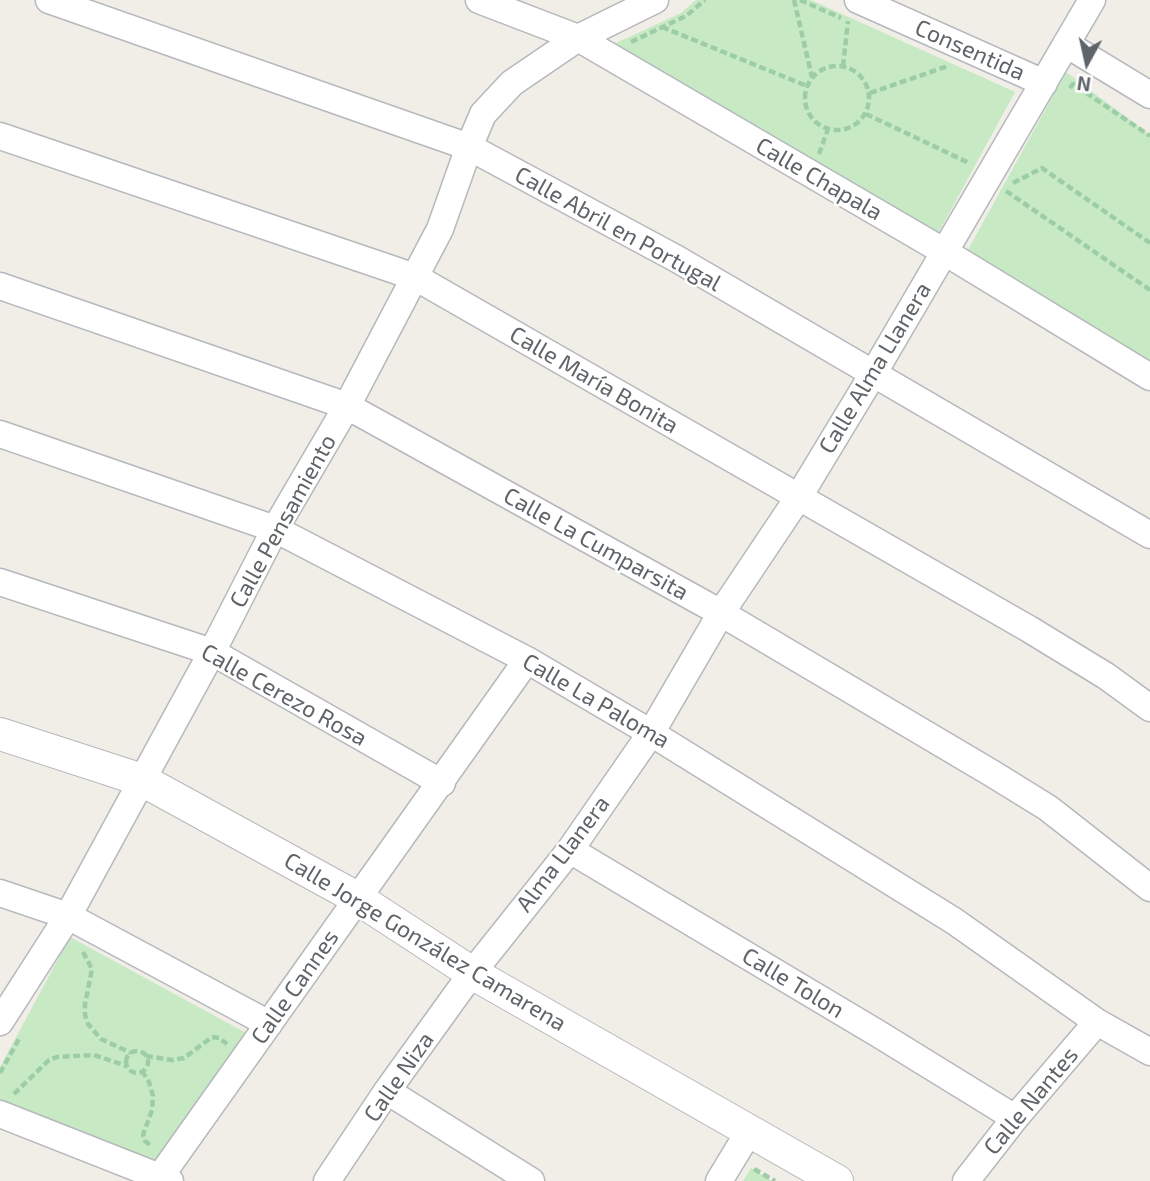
<!DOCTYPE html>
<html>
<head>
<meta charset="utf-8">
<style>
	body { margin:0 }
	#map { position:relative; width:1150px; height:1181px; overflow:hidden; background:#f1eee8; font-family:"Exo 2",sans-serif }
	canvas { display:block }
	.north { position:absolute; left:1052px; top:28px; width:70px; height:70px; -webkit-text-stroke:5px #fff; paint-order:stroke; rotate:188deg; font-size:19px; font-weight:700; line-height:28px; text-align:center; color:#5f6468 }
	.north::after { content:''; display:block; margin:auto; width:24px; height:32px; background:#5f6468; clip-path:polygon(50% 0,100% 100%,50% 72%,0 100%) }
</style>
</head>
<body>
<div id="map">
<canvas width="1150" height="1181"></canvas>
<div class="north">N</div>
</div>
<script>
const g = document.querySelector('canvas').getContext('2d');
g.lineJoin = 'round';
function fill(path, color) { g.fillStyle = color; g.fill(path, 'evenodd'); }
const toPath = rows => new Path2D(rows.map(r => 'M' + r).join(''));
function strokePath(path, color, width, dash) { g.strokeStyle = color; g.lineWidth = width; g.lineCap = dash ? 'butt' : 'round'; g.setLineDash(dash || []); g.stroke(path); }
function label(font, color, halo, rows, align = 'center') {
  g.font = font + ' "Exo 2",sans-serif'; g.lineWidth = 5; g.setLineDash([]); g.textBaseline = 'middle'; g.strokeStyle = halo; g.fillStyle = color; for (const [text, x, y, turn = 0] of rows) {
    g.save(); g.translate(x, y); g.rotate((+turn || 0) * Math.PI / 180); g.textAlign = isNaN(turn) ? turn : align; if (halo) g.strokeText(text, 0, 0); g.fillText(text, 0, 0); g.restore();
  }
}
fill(toPath([
	[696,0,811,0,1015,92,935,239,605,48,681,13],
	[1066,72,1150,135,1150,373,964,257],
	[70,937,248,1034,159,1163,0,1105,0,1067],
	[751,1168,772,1181,743,1181]
]), '#c7e9c4');
const minor = toPath([
	[49,0,469,147,677,259,1150,535],
	[479,0,578,38,943,251,1150,377],
	[858,0,1044,83],
	[1066,44,1150,95],
	[0,136,415,277,1029,629,1106,676,1150,708],
	[0,286,347,406,721,613,993,774,1048,808,1150,888],
	[0,434,275,529,527,660,651,733,954,921,1097,1022,1150,1052],
	[0,582,212,652,442,783],
	[570,850,877,1033,1015,1118],
	[0,893,68,916,269,1024],
	[0,1022,68,916,212,652,275,529,347,406,440,229,469,147,483,114,512,83,578,38,655,0],
	[387,1091,531,1181],
	[0,1114,170,1181],
	[160,1177,527,660],
	[327,1181,387,1091,472,973,570,850,651,733,721,613,798,498,873,374,1092,0],
	[719,1181,750,1130],
	[966,1181,1015,1118,1097,1022]
]);
const tertiary = toPath([
	[0,734,142,780,357,898,472,973,837,1181]
]);
strokePath(minor, '#b5b8bc', 29);
strokePath(tertiary, '#b5b8bc', 34);
strokePath(toPath([
	[794,0,812,77],
	[800,0,841,18],
	[662,27,807,86],
	[631,42,686,16,705,0],
	'805 98a32 32 0 1 1 64 0a32 32 0 1 1-64 0Z',
	[843,66,848,21],
	[1070,88,1073,84,1150,136],
	[870,93,948,66],
	[866,114,969,163],
	[819,154,828,129],
	[1013,183,1042,168,1150,243],
	[1006,191,1150,290],
	[83,952,92,969,85,1004,85,1015,88,1024,101,1039,131,1053],
	'126 1062a11 11 0 1 1 22 0a11 11 0 1 1-22 0Z',
	[146,1056,172,1060,184,1058,212,1037,219,1038,227,1044],
	[142,1071,149,1082,153,1096,152,1110,143,1135,145,1141,151,1146],
	[0,1073,19,1039],
	[14,1094,49,1060,57,1057,94,1055,127,1066],
	[754,1169,775,1181]
]), '#9dcda6', 4.5, [7, 3.5]);
strokePath(minor, '#fff', 26);
strokePath(tertiary, '#fff', 32);
label('23px', '#5f6468', '#fff', [
	["Consentida",970,50,24],
	["Calle Chapala",819,179,30],
	["Calle Abril en Portugal",618,229,29],
	["Calle Alma Llanera",875,368,-59],
	["Calle María Bonita",594,380,30],
	["Calle Pensamiento",283,521,-61],
	["Calle La Cumparsita",596,544,29],
	["Calle Cerezo Rosa",284,695,29],
	["Calle La Paloma",596,701,30],
	["Alma Llanera",563,854,-53],
	["Calle Jorge González Camarena",425,942,31],
	["Calle Tolon",793,983,31],
	["Calle Cannes",295,987,-55],
	["Calle Niza",399,1077,-55],
	["Calle Nantes",1031,1101,-50]
]);
</script>
</body>
</html>
